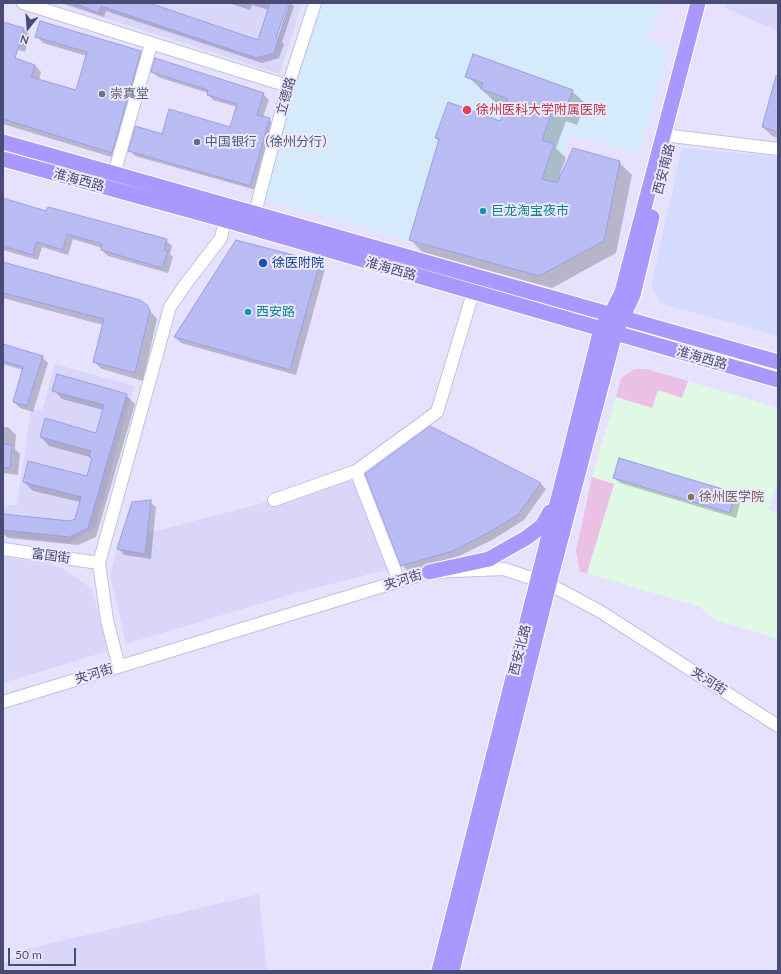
<!DOCTYPE html>
<html>
<head>
<meta charset="utf-8">
<style>
	body { margin:0 }
	#map { position:relative; width:781px; height:974px; overflow:hidden; background:#e6e2fd; font-family:Lato,sans-serif }
	canvas { display:block }
	.frame { position:absolute; inset:0; border:4px solid #484c75; pointer-events:none }
	.north { position:absolute; left:8px; top:8px; width:40px; height:40px; -webkit-text-stroke:3px #ece9ff; paint-order:stroke; rotate:197deg; font-size:11px; font-weight:700; line-height:16px; text-align:center; color:#484c75 }
	.north::after { content:''; display:block; margin:auto; width:14px; height:18px; background:#484c75; clip-path:polygon(50% 0,100% 100%,50% 72%,0 100%) }
	.scale { position:absolute; left:8px; top:948px; width:68px; height:18px; box-sizing:border-box; border:2px solid #484c75; border-top:0; padding-left:5px; font-size:12px; line-height:14px; white-space:nowrap; color:#484c75; -webkit-text-stroke:3px #ece9ff; paint-order:stroke }
</style>
</head>
<body>
<div id="map">
<canvas width="781" height="974"></canvas>
<div class="frame"></div>
<div class="north">N</div>
<div class="scale">50 m</div>
</div>
<script>
const g = document.querySelector('canvas').getContext('2d');
g.lineJoin = 'round';
function fill(path, color) { g.fillStyle = color; g.fill(path, 'evenodd'); }
const toPath = rows => new Path2D(rows.map(r => 'M' + r).join(''));
function strokePath(path, color, width, dash) { g.strokeStyle = color; g.lineWidth = width; g.lineCap = dash ? 'butt' : 'round'; g.setLineDash(dash || []); g.stroke(path); }
function label(font, color, halo, rows, align = 'center') {
  g.font = font + ' Lato,"Noto Sans SC",sans-serif'; g.lineWidth = 4; g.setLineDash([]); g.textBaseline = 'middle'; g.strokeStyle = halo; g.fillStyle = color; for (const [text, x, y, turn = 0] of rows) {
    g.save(); g.translate(x, y); g.rotate((+turn || 0) * Math.PI / 180); g.textAlign = isNaN(turn) ? turn : align; if (halo) g.strokeText(text, 0, 0); g.fillText(text, 0, 0); g.restore();
  }
}
fill(toPath([
	[57,3,302,3,280,74],
	[726,3,778,3,778,31,725,8],
	[55,364,134,386,96,526,69,543,3,536,3,505,17,505,31,409,42,411],
	[356,471,394,568,296,593,126,644,110,574,117,549,145,554,148,533,274,500],
	[3,557,48,563,63,568,92,589,108,651,3,683],
	[259,894,267,971,3,971,3,964,27,949]
]), '#dad6fa');
fill(toPath([
	[682,148,778,156,778,336,660,303,651,285]
]), '#d5dbfe');
fill(toPath([
	[688,381,778,408,778,479,768,510,778,513,778,639,713,619,700,607,587,573,614,484,592,477,616,397,652,408,658,390,682,397]
]), '#dff9e4');
fill(toPath([
	[319,3,661,3,648,41,668,48,640,153,569,134,557,183,435,152,409,240,259,198]
]), '#d5ebfb');
fill(toPath([
	[635,369,646,369,688,381,682,398,658,390,652,408,616,397,621,378],
	[592,477,614,484,587,573,580,572,576,551]
]), '#ebc0e5');
fill(toPath([
	[62,3,146,3,258,41,269,10,252,5,250,10,229,3,287,3,274,42,276,43,289,3,294,6,282,42,284,44,279,58,262,63,106,11,104,17],
	[3,23,24,29,30,36,25,52,3,44],
	[37,36,141,52,147,58,118,159,3,124,3,56,35,65,41,72,39,80,77,91,87,56,43,43],
	[152,71,263,94,269,100,263,117,269,119,274,125,256,190,135,156,130,150,163,135,231,128,237,107,213,100,208,94,208,93,158,77],
	[778,72,778,138,772,136,763,127],
	[467,76,572,91,585,103,577,125,566,121,556,148,566,158,560,174,619,162,632,175,616,253,552,288,422,252,410,239,439,141,436,138,500,122,506,106,495,102],
	[3,199,47,213,166,240,172,246,170,254,173,257,168,273,108,256,102,250,102,248,73,239,68,255,42,247,38,260,3,250],
	[3,263,146,306,157,319,143,381,102,369,94,362,103,325,3,298],
	[320,263,325,269,296,375,181,343,175,337],
	[3,345,42,357,48,363,33,412,20,408,14,402,23,370,3,364],
	[54,390,126,395,135,404,96,537,78,545,8,538,3,533,3,515,70,522,75,519,80,502,33,491,24,482,87,477,93,459,90,457,49,446,41,437,97,434,103,410,62,399],
	[3,427,8,427,16,435,15,449,20,454,18,475,3,473],
	[614,478,735,494,741,500,736,518,620,483],
	[540,483,546,489,524,520,492,540,459,556,408,571,402,565],
	[150,502,156,507,151,559,124,555,119,549]
]), '#0003');
const building = toPath([
	[74,3,149,3,258,40,270,3,288,3,276,38,279,38,274,53,256,58,101,6,99,13,74,3],
	[40,21,141,51,112,153,3,119,3,22,24,28,15,58,35,65,31,77,76,90,87,52,35,37,40,21],
	[473,54,573,90,564,113,553,109,542,140,554,144,542,179,557,183,573,148,620,161,604,241,539,276,409,240,439,139,435,138,448,102,500,121,508,99,481,89,483,83,465,77,473,54],
	[155,58,264,93,257,115,270,118,250,186,128,151,135,126,162,134,169,109,230,127,237,104,207,95,208,90,151,72,155,58],
	[776,76,778,77,778,132,762,127,776,76],
	[3,198,46,211,48,207,167,239,164,250,168,251,162,268,101,250,102,244,67,234,63,250,36,242,33,255,3,246,3,198],
	[236,240,320,262,290,370,174,337,236,240],
	[3,262,140,300,147,305,150,310,135,373,93,362,104,319,3,293,3,262],
	[3,344,43,356,27,406,13,402,23,367,3,361,3,344],
	[57,374,127,394,88,528,69,537,3,530,3,514,70,521,75,519,81,497,23,482,28,461,87,476,92,458,89,457,91,451,40,437,45,418,96,433,104,405,52,391,57,374],
	[430,426,541,483,518,515,486,534,453,551,401,566,365,474,430,426],
	[3,444,12,445,10,468,3,467,3,444],
	[619,458,736,493,730,513,613,478,619,458],
	[151,500,145,554,117,549,132,502,151,500]
]);
fill(building, '#b9bcf3');
strokePath(building, '#999ee6', 1);
const minor = toPath([
	[23,3,288,86],
	[672,136,778,149],
	[114,174,151,44],
	[255,213,288,86,315,3],
	[356,471,399,581],
	[274,500,356,471,437,412,473,293],
	[3,549,99,563],
	[119,667,107,620,99,563,170,307,185,285,221,238,225,220],
	[3,702,429,572,504,569,549,584,601,612,778,726]
]);
const major = toPath([
	[3,142,778,362],
	[3,159,225,220,778,380],
	[429,572,489,559,526,538,542,526,550,512],
	[439,971,601,329,611,314,622,292,698,3],
	[452,971,549,584,609,356,615,333,633,295,652,217]
]);
strokePath(minor, '#c1c1e3', 14);
strokePath(major, '#fff', 17);
strokePath(minor, '#fff', 12);
strokePath(major, '#aa98fe', 15);
for (const [x, y, r, color] of [
	[102,94,4,"#6b7280"],
	[467,110,5,"#e0444e"],
	[197,142,4,"#5c6f8a"],
	[483,211,4,"#0f9aa8"],
	[263,263,5,"#1a4fb4"],
	[248,312,4,"#0f9aa8"],
	[691,497,4,"#8d6e63"]
]) { const dot = new Path2D(); dot.arc(x, y, r, 0, 2 * Math.PI); g.fillStyle = color; g.fill(dot); strokePath(dot, '#ece9ff', 1.5); }
label('13px', '#5b616d', '#ece9ff', [
	["崇真堂",110,94]
], 'left');
label('13px', '#484c75', '#ece9ff', [
	["立德路",286,96,-74],
	["西安南路",664,169,-76],
	["淮海西路",79,180,15],
	["淮海西路",391,269,16],
	["淮海西路",702,358,16],
	["富国街",51,556,8],
	["夹河街",403,580,-17],
	["西安北路",520,650,-76],
	["夹河街",94,674,-17],
	["夹河街",709,681,33]
]);
label('13px', '#be3a42', '#ece9ff', [
	["徐州医科大学附属医院",476,110]
], 'left');
label('13px', '#4e5e75', '#ece9ff', [
	["中国银行（徐州分行）",205,142]
], 'left');
label('13px', '#0d838f', '#ece9ff', [
	["巨龙淘宝夜市",491,211],
	["西安路",256,312]
], 'left');
label('13px', '#164399', '#ece9ff', [
	["徐医附院",272,263]
], 'left');
label('13px', '#785e54', '#ece9ff', [
	["徐州医学院",699,497]
], 'left');
</script>
</body>
</html>
